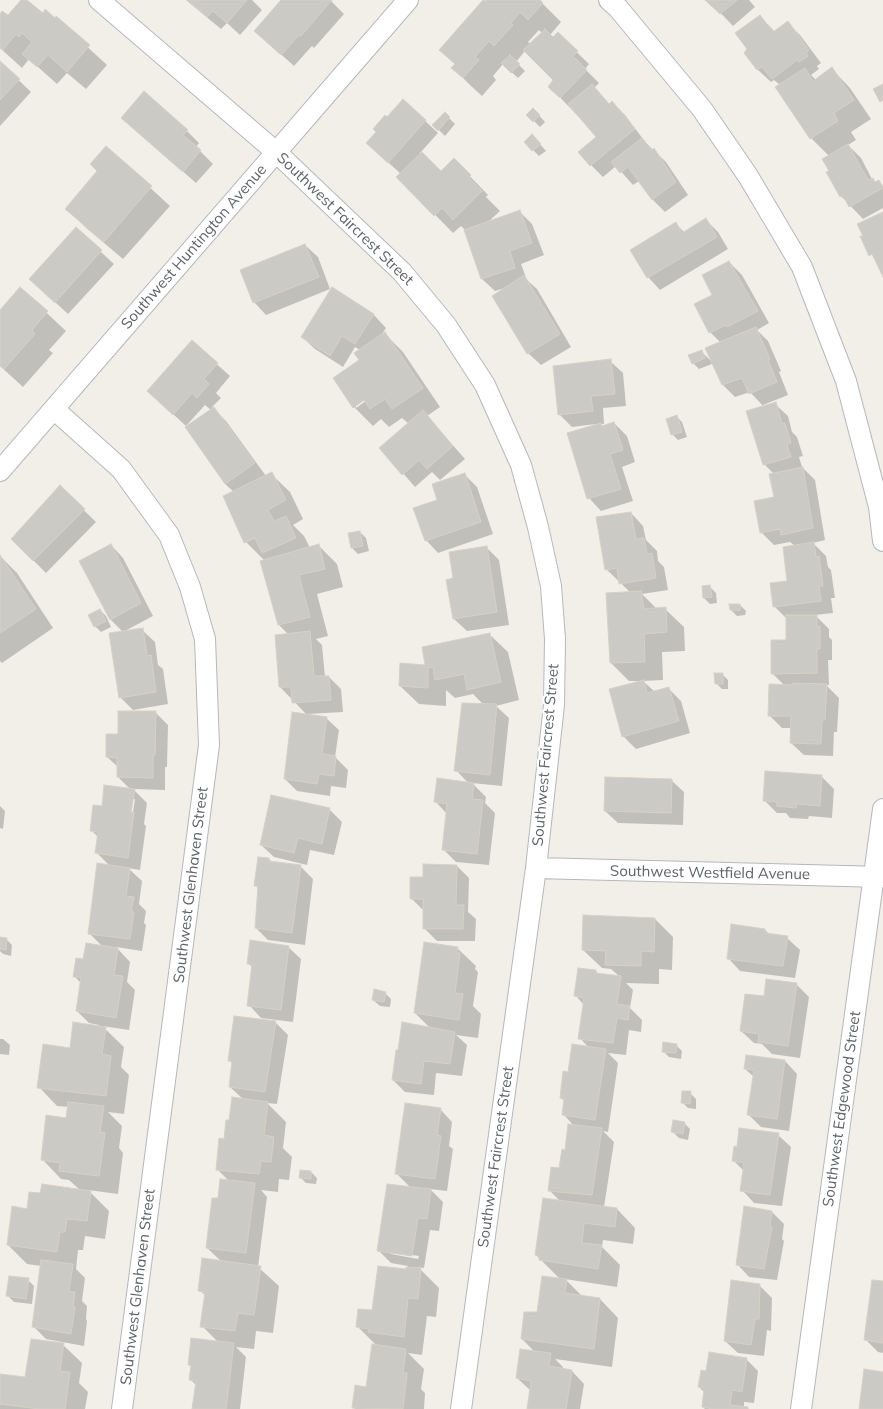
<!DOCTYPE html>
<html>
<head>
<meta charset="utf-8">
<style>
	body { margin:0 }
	canvas { display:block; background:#f1efe8 }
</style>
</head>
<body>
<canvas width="883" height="1409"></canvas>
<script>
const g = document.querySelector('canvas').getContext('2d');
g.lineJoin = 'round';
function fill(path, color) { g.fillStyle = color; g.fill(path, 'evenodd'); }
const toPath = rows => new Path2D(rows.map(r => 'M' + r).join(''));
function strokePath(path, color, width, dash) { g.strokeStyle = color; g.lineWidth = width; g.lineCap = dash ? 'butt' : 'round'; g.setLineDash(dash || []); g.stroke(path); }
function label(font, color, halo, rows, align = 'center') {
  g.font = font + ' Mulish,sans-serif'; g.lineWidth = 4.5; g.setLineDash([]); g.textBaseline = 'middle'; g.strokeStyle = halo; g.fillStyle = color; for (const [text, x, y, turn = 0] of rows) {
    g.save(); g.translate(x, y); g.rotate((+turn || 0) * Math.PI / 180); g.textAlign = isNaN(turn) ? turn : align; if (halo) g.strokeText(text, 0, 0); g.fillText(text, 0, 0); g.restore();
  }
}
fill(toPath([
	[22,0,26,0,43,15,54,20,56,18,107,65,86,89,67,73,57,84,29,59,22,68,0,48,0,16,8,17],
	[186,0,252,0,262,10,240,35,227,23,221,29],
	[283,0,330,0,344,14,314,48,312,46,294,66,255,31],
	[488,0,538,0,543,4,561,22,550,35,553,39,558,34,589,64,585,69,599,83,594,88,610,105,612,102,625,115,646,143,666,162,688,195,665,212,653,200,639,181,633,185,616,166,603,177,591,165,598,137,550,87,554,79,525,51,516,62,525,71,518,78,503,64,493,76,496,80,482,96,471,86,453,68,456,65,441,50],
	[539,30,542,33,531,44,528,42],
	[708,0,749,0,755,7,733,26],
	[760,16,775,32,787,23,800,35,821,63,817,66,819,69,811,75,816,80,832,69,850,88,871,119,851,132,856,140,848,145,861,158,872,179,876,183,879,181,883,186,883,208,863,219,841,196,831,171,829,156,811,138,780,85,774,80,771,82,758,70,746,53],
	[0,62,31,92,0,126],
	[403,100,438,133,420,153,441,173,454,160,488,195,486,197,500,211,487,223,520,212,532,224,544,255,521,264,527,280,537,289,571,347,541,365,528,353,505,288,495,291,482,279,466,231,461,226,453,233,398,177,401,174,380,155,387,119],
	[533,109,545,122,540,127,528,115],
	[445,114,455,124,445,136,434,125],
	[136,130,187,131,199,143,196,147,213,164,196,183],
	[538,142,546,151,539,156,533,150],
	[106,147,170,206,123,259,85,227,67,208,99,171],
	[706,220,718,232,728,249,660,290,648,277,676,224,684,232],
	[76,229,114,264,68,314,43,291],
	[305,245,318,257,330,289,266,315,254,302],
	[729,262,742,275,769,323,757,330,768,341,781,371,779,372,788,395,763,405,764,407,775,404,788,416,792,432,797,437,803,456,799,457,802,467,815,480,825,540,813,543,826,556,828,567,831,570,835,598,831,598,833,613,815,615,829,629,829,637,832,640,832,660,828,660,829,685,826,685,839,698,837,732,834,732,833,756,804,755,791,743,792,728,782,728,769,715,785,686,772,673,788,641,787,619,774,606,789,582,795,546,790,542,774,545,761,532,775,498,774,474,764,464,764,407,750,392,735,397,723,385,712,364,699,369,693,363,701,351,711,361,721,343,710,332,696,305,714,296],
	[20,288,66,331,49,350,53,353,23,387,0,366,0,312],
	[333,289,374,315,386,328,380,337,385,334,403,352,440,407,427,416,465,459,440,480,432,472,415,487,381,448,409,424,402,418,389,427,381,419,373,426,354,407,335,378,361,360,360,350,355,347,343,367,315,349,302,337],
	[368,396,370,398,356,408,356,404],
	[192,342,230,376,216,393,221,398,212,407,226,421,266,476,271,474,290,492,303,519,293,525,304,536,310,548,318,545,337,564,343,587,317,594,328,636,316,639,322,645,325,677,329,677,341,689,343,712,308,714,308,716,326,718,339,730,335,757,348,770,346,788,331,786,330,796,297,791,285,779,307,715,280,687,289,635,279,625,265,561,246,542,234,492,225,484,211,410,205,405,186,426,161,403],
	[610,361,623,373,626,406,603,408,604,424,600,424,603,427,614,423,627,436,635,462,622,467,633,501,601,511,589,498,596,424,572,427,559,414],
	[676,416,682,422,687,437,678,440,672,434],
	[464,474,477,487,493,534,438,553,426,540,438,500],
	[60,487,96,522,46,573,12,539],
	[631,513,643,526,646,540,657,551,658,561,664,567,668,590,642,594,657,609,665,609,684,627,685,651,662,652,663,680,643,681,655,692,669,689,681,701,690,733,636,749,623,736,639,681,629,681,611,663,631,593,606,569],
	[360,532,366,538,369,551,358,554,352,548],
	[111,545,123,558,153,616,123,632,111,620],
	[486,547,499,560,509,625,467,631,454,619,455,579],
	[0,556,17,573,53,628,2,663,0,661],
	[710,587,716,593,717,603,710,604,704,598],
	[740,605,746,611,745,615,737,616,731,610],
	[100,610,106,616,111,627,101,632,95,626,90,616],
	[142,630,155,642,158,665,163,669,168,704,133,710,120,697],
	[489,634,508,652,519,700,496,706,509,718,502,786,472,783,486,797,485,803,495,813,489,865,456,862,443,849,447,814,435,801,469,784,456,770,484,705,473,694,455,698,446,690,446,706,419,704,400,686,427,666],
	[722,674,728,680,728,689,722,689,716,683],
	[155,712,168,725,167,767,165,767,165,790,133,789,147,803,144,824,146,826,140,870,128,868,142,881,139,904,146,911,144,923,146,925,142,951,116,947,130,962,127,982,135,990,129,1030,102,1026,124,1047,121,1067,129,1075,124,1114,108,1112,122,1126,119,1148,123,1153,118,1194,88,1190,109,1211,105,1239,85,1236,83,1250,78,1250,76,1269,85,1278,82,1301,87,1306,86,1319,87,1321,84,1346,46,1339,33,1326,42,1266,27,1264,8,1245,28,1210,41,1195,81,1191,69,1180,61,1179,43,1160,67,1119,69,1107,57,1106,39,1087,71,1049,99,1027,99,1025,89,1023,77,1011,81,983,74,976,84,960,103,947,89,933,110,866,97,853,99,838,91,830,103,807,131,790,118,777,118,767,107,757,119,736],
	[132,799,135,799,132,818,129,818],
	[822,777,834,789,832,818,809,816,808,819,790,818,786,813,777,813,764,800],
	[671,780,684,792,683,825,618,823,605,811],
	[0,806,5,811,3,829,0,828],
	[329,809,342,822,334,855,310,850,307,865,274,857,261,845],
	[269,859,272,862,301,867,313,879,305,945,268,940,256,928,259,889,256,886],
	[457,866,469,878,468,912,476,919,475,941,437,941,424,928,424,911,411,898,424,878],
	[655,919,673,937,672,970,659,969,659,984,626,983,633,990,630,1008,642,1020,641,1032,629,1030,626,1055,608,1053,618,1063,608,1132,603,1131,614,1142,604,1207,617,1209,635,1228,633,1244,603,1240,602,1247,620,1265,617,1287,565,1279,583,1297,600,1299,618,1318,612,1367,555,1359,563,1367,562,1370,572,1371,584,1384,580,1409,528,1409,531,1391,517,1378,535,1352,522,1339,560,1279,536,1255,561,1202,549,1190,560,1169,574,1126,564,1115,565,1102,561,1098,569,1073,589,1048,580,1038,584,1005,575,995,596,971,598,974,620,977,611,969,602,968,583,950],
	[765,930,770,935,787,938,800,950,795,978,740,971,728,958],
	[0,938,6,939,12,945,11,956,3,954,0,951],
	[288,947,301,959,293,1022,261,1018,249,1005,253,968,248,963],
	[457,948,476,966,475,969,478,972,473,1006,481,1014,478,1038,456,1035,467,1045,462,1076,436,1073,434,1095,405,1092,393,1080,431,1029,415,1013],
	[796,984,809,997,800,1058,772,1054,762,1044,754,1043,741,1031,765,998],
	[385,993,391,999,390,1007,380,1006,373,1000],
	[275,1022,288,1035,277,1104,267,1103,286,1122,283,1148,292,1157,289,1180,279,1179,278,1192,261,1190,267,1197,258,1267,279,1286,273,1333,256,1331,254,1349,236,1347,246,1357,240,1409,193,1409,196,1385,190,1379,192,1367,189,1365,218,1342,202,1326,206,1296,199,1290,222,1262,207,1248,219,1200,229,1181,217,1169,230,1122,244,1100,230,1087,233,1064,229,1060],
	[0,1039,3,1039,10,1045,9,1055,0,1054],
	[676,1045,682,1051,681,1059,669,1057,663,1051],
	[785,1061,797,1074,789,1131,761,1127,749,1115,754,1077,745,1069],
	[690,1093,696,1099,696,1109,688,1108,682,1102],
	[440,1109,452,1122,449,1146,453,1149,447,1191,430,1189,443,1202,439,1231,430,1230,424,1268,418,1267,439,1288,436,1317,427,1316,422,1355,408,1353,424,1369,421,1389,425,1393,424,1409,355,1409,353,1407,367,1388,377,1346,358,1327,373,1312,407,1271,408,1266,391,1263,379,1251,411,1188,396,1173],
	[391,1252,419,1256,418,1259,391,1254],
	[684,1123,690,1129,688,1140,679,1138,673,1132],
	[778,1135,791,1147,782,1206,754,1203,742,1190,744,1171,734,1161],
	[311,1172,317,1178,316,1184,306,1183,300,1177],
	[772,1212,784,1224,782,1239,784,1241,777,1280,749,1277,737,1264],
	[28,1280,34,1286,32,1304,14,1302,8,1296],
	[883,1282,883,1353,878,1352,866,1340],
	[759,1285,772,1298,771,1331,767,1330,764,1356,738,1353,725,1341],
	[61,1343,82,1363,79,1383,88,1392,85,1409,0,1409,0,1376,26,1379],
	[746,1359,758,1371,754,1403,744,1402,744,1408,749,1409,705,1409,703,1407,705,1393,699,1387,707,1372]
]), '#0003');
const building = toPath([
	[21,0,27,0,43,13,45,9,55,18,56,16,90,45,67,72,48,55,37,67,22,54,32,42,22,33,19,37,16,34,3,50,0,48,0,14,2,11,8,15,21,0],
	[188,0,247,0,227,23,213,11,207,17,188,0],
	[281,0,332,0,301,36,299,35,281,55,254,31,281,0],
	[483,0,485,1,487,0,540,0,543,3,528,20,520,12,511,23,513,25,494,46,489,41,475,57,479,60,463,78,451,68,455,64,439,50,483,0],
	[705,0,737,0,720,14,705,0],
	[760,15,773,32,788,21,809,50,806,53,808,56,799,62,797,60,772,79,762,67,757,70,744,53,747,49,735,33,760,15],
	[545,29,553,37,558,32,578,51,573,56,587,70,560,98,548,87,553,80,523,50,545,29],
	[510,55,520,64,511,73,501,63,510,55],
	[0,61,20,79,0,100,0,61],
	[832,67,854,100,834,113,838,121,810,139,775,87,805,68,813,81,832,67],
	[592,84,609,104,612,101,635,129,590,166,578,152,596,137,568,104,592,84],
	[883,84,883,100,880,102,873,89,883,84],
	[144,91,188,130,183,135,201,150,183,172,121,118,144,91],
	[403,99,426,120,388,163,366,143,376,132,373,129,385,115,387,117,403,99],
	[533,108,540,115,533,122,526,115,533,108],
	[445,112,450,117,438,131,432,125,445,112],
	[532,134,541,144,532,151,524,142,532,134],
	[642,138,652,150,654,148,676,182,652,200,628,167,620,173,611,162,642,138],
	[848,144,868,180,873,178,875,182,879,180,883,188,849,207,843,195,840,197,826,172,829,171,822,159,848,144],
	[106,146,152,186,104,242,65,209,97,171,90,164,106,146],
	[422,152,441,171,454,158,471,175,469,178,482,191,453,220,442,208,434,216,396,177,422,152],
	[520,210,532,243,510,251,515,268,481,279,464,230,520,210],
	[883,212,883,277,872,254,869,256,860,236,863,236,857,224,883,212],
	[706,218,717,237,647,278,630,250,676,222,682,233,706,218],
	[76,227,102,250,55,303,29,279,76,227],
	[305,244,319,277,253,303,240,270,305,244],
	[729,261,758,311,727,327,726,325,709,333,694,304,712,295,702,275,729,261],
	[524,275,560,334,527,354,492,296,524,275],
	[20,287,48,311,32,330,35,334,4,369,0,366,0,310,20,287],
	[332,287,374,314,355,344,342,336,330,356,301,337,332,287],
	[756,327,770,359,768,360,777,382,749,394,742,378,722,385,705,348,756,327],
	[385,332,423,388,392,409,385,399,370,409,364,400,353,408,333,378,359,360,354,353,385,332],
	[192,340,218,363,204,379,209,384,197,398,192,393,173,415,147,391,192,340],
	[702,350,705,358,692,364,688,355,702,350],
	[611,359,615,394,591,396,593,411,558,415,553,366,611,359],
	[776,402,782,424,785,423,791,443,787,445,791,457,763,465,746,411,776,402],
	[214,407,255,463,225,484,185,427,214,407],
	[423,410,453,446,427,469,419,460,402,475,379,448,423,410],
	[677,415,682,432,671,435,666,419,677,415],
	[614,422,623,450,610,454,621,489,587,499,567,433,601,423,602,426,614,422],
	[803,467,813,528,781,535,780,529,760,533,754,501,774,497,769,474,803,467],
	[272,472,286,500,268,510,274,521,286,516,296,538,262,553,255,538,244,543,223,496,272,472],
	[465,473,481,522,425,541,413,508,437,500,432,484,465,473],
	[60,485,85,509,33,561,11,539,60,485],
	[631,512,636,539,644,538,647,554,652,553,656,578,619,584,617,568,605,570,596,517,631,512],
	[360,531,363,546,351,548,348,533,360,531],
	[814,542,816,557,819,556,823,586,819,586,821,601,773,607,770,583,787,581,783,547,814,542],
	[111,544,141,603,110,620,79,561,111,544],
	[319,544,325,569,299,575,310,617,278,625,260,561,319,544],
	[487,546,497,612,453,619,446,580,453,578,449,552,487,546],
	[0,555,36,609,0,633,0,555],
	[710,585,712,597,703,598,702,586,710,585],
	[641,591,644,609,666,607,667,632,644,634,645,662,610,663,606,593,641,591],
	[729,604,740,604,740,610,730,610,729,604],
	[100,609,106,621,94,627,88,615,100,609],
	[786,615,817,615,817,627,820,626,820,649,817,648,817,673,771,674,771,640,786,640,786,615],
	[143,628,147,656,151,655,156,692,119,698,109,633,143,628],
	[310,631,314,676,329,676,331,700,292,703,291,687,279,687,275,635,310,631],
	[490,633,501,682,467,690,464,674,435,680,433,667,428,668,428,688,399,686,400,663,425,665,422,647,490,633],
	[714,673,723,673,723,684,715,684,714,673],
	[644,680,647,693,669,687,679,721,622,737,609,689,644,680],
	[793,683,827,684,825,720,822,720,821,744,790,743,791,716,768,716,769,684,793,685,793,683],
	[462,703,497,704,490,775,454,771,462,703],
	[118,711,156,711,155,755,153,755,153,778,117,777,117,758,106,757,106,734,118,734,118,711],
	[292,712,327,717,322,754,336,756,334,776,319,774,317,784,284,779,292,712],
	[765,771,822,775,820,806,797,804,796,808,777,806,777,802,763,801,765,771],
	[605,777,672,779,671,813,604,811,605,777],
	[437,778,474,783,472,799,483,800,477,854,442,850,447,804,434,802,437,778],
	[104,785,135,789,131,812,134,812,128,858,95,853,98,832,90,831,93,805,102,806,104,785],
	[271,795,330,808,322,844,298,838,294,853,260,845,271,795],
	[258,857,269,858,269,861,301,865,292,933,255,928,258,886,254,886,258,857],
	[97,863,130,868,126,896,134,897,131,912,134,912,130,939,88,934,97,863],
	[423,864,457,865,456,905,464,905,463,929,423,929,423,899,410,899,410,877,423,877,423,864],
	[583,915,655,918,654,952,641,951,641,966,605,965,606,951,582,950,583,915],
	[731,924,765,929,765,933,788,936,783,966,727,959,731,924],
	[0,937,7,938,6,950,0,949,0,937],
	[250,940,289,946,281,1010,247,1006,252,964,247,964,250,940],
	[424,942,458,947,457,953,460,953,455,993,463,994,459,1020,414,1013,424,942],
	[86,943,118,948,114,975,123,976,116,1018,76,1011,81,977,73,977,76,958,83,959,86,943],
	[578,968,596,970,596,973,621,976,617,1004,630,1006,628,1020,617,1018,613,1043,578,1039,584,998,574,996,578,968],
	[766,979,797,983,788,1046,758,1042,759,1034,740,1031,745,994,764,996,766,979],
	[374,989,386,992,384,1002,372,1000,374,989],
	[234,1016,276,1021,265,1092,229,1087,232,1061,228,1061,234,1016],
	[73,1022,106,1027,102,1054,111,1056,106,1096,37,1088,43,1044,70,1048,73,1022],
	[402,1022,455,1032,450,1064,424,1061,421,1084,392,1080,396,1050,398,1050,402,1022],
	[663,1042,677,1044,676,1053,662,1052,663,1042],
	[572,1044,606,1049,595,1120,562,1115,564,1099,560,1098,563,1071,568,1072,572,1044],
	[746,1055,785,1060,777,1119,747,1115,754,1070,744,1069,746,1055],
	[682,1091,691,1091,690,1104,681,1103,682,1091],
	[232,1097,268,1102,264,1135,274,1137,271,1162,261,1161,259,1174,216,1170,219,1138,224,1139,226,1120,229,1120,232,1097],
	[68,1102,104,1106,100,1132,105,1133,99,1176,59,1171,60,1163,41,1160,46,1115,66,1118,68,1102],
	[405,1103,441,1108,437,1135,441,1136,435,1179,395,1174,405,1103],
	[673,1120,685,1122,683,1134,671,1132,673,1120],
	[568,1124,602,1128,592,1195,548,1191,551,1167,559,1168,562,1149,565,1150,568,1124],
	[739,1128,779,1133,770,1195,740,1191,744,1163,732,1161,734,1146,737,1147,739,1128],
	[300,1170,311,1171,311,1179,299,1178,300,1170],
	[220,1179,255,1183,246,1253,206,1248,212,1198,218,1198,220,1179],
	[42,1184,91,1191,87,1221,67,1219,65,1232,60,1232,57,1252,7,1245,12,1206,27,1209,29,1192,40,1193,42,1184],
	[387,1184,431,1189,427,1219,418,1218,412,1256,377,1251,387,1184],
	[543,1198,617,1208,615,1227,584,1223,582,1243,602,1245,598,1269,539,1260,539,1256,535,1255,543,1198],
	[744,1206,772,1211,770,1227,772,1227,764,1269,736,1265,744,1206],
	[202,1258,261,1266,254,1315,238,1313,235,1331,200,1327,205,1292,198,1291,202,1258],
	[41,1260,73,1264,69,1292,75,1292,73,1307,75,1307,71,1334,32,1327,41,1260],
	[378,1266,406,1269,406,1267,421,1268,418,1299,408,1298,404,1337,368,1332,369,1329,356,1327,358,1309,372,1310,378,1266],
	[9,1276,29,1278,26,1299,6,1296,9,1276],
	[542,1276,567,1279,565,1293,600,1298,594,1349,521,1339,524,1312,537,1312,542,1276],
	[731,1280,760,1284,759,1319,755,1319,751,1345,724,1341,731,1280],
	[872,1280,883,1281,883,1343,864,1340,872,1280],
	[191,1338,234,1343,226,1409,192,1409,196,1381,189,1380,191,1365,188,1365,191,1338],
	[31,1339,64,1343,60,1371,70,1372,65,1409,40,1409,0,1404,0,1374,25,1377,31,1339],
	[372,1344,406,1349,403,1373,407,1373,403,1409,352,1408,355,1385,366,1387,372,1344],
	[520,1349,551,1353,549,1366,572,1370,566,1409,527,1409,531,1381,516,1378,520,1349],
	[709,1352,747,1358,742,1392,732,1390,730,1405,748,1407,748,1409,713,1409,702,1407,704,1388,698,1387,701,1370,706,1371,709,1352],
	[864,1369,883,1372,883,1409,859,1409,864,1369]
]);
fill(building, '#cccac5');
strokePath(building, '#d6d1c6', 1);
const minor = toPath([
	[99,0,276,152,402,272,446,325,485,385,521,465,538,527,551,586,555,639,554,705,536,868,461,1409],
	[609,0,618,8,702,109,748,176,802,267,846,381,879,507,883,541],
	[55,410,121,469,169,535,190,587,205,639,209,745,122,1409],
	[0,471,408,0],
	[536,868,883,877],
	[801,1409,883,809]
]);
strokePath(minor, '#b5b8bc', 22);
strokePath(minor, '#fff', 20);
label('15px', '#5f6368', '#fff', [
	["Southwest Faircrest Street",345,219,44],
	["Southwest Huntington Avenue",194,247,-49],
	["Southwest Faircrest Street",546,755,-85],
	["Southwest Westfield Avenue",710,873,1],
	["Southwest Glenhaven Street",191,885,-83],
	["Southwest Edgewood Street",842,1109,-82],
	["Southwest Faircrest Street",496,1157,-82],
	["Southwest Glenhaven Street",138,1287,-83]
]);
</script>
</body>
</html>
